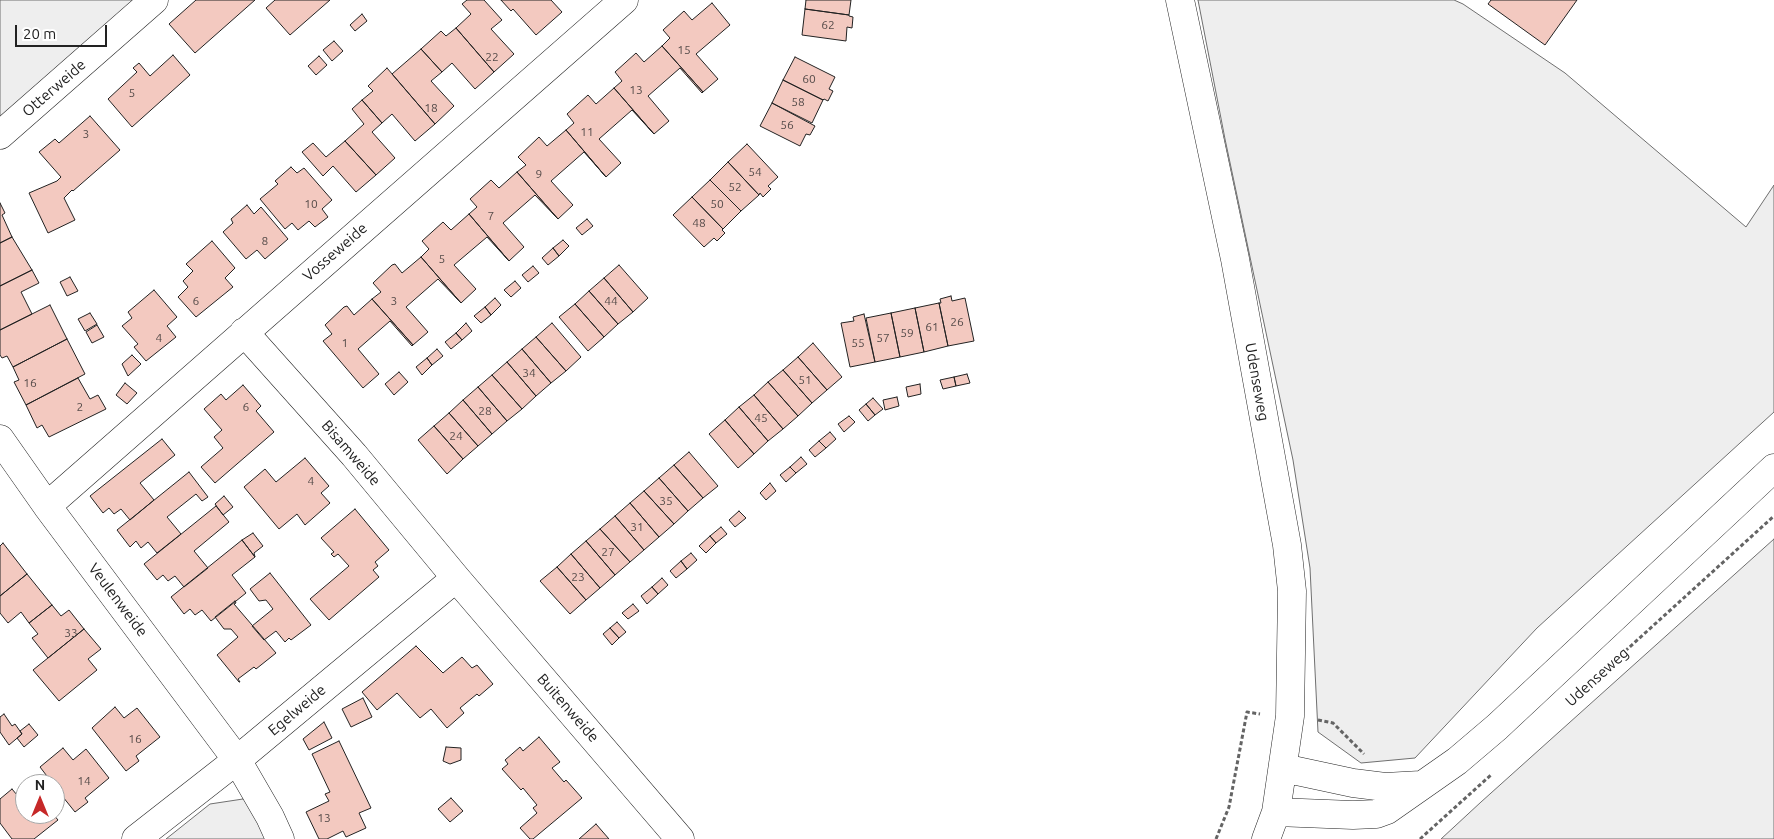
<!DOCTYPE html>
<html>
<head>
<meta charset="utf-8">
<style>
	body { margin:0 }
	#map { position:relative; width:1774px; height:839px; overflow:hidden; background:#fff; font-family:Ubuntu,sans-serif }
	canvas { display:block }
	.north { position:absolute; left:15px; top:774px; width:50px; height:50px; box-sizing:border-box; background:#fff; border:1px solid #a7a7a7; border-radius:50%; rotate:0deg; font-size:14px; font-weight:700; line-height:20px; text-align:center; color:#222 }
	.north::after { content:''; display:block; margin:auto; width:18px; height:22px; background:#c62828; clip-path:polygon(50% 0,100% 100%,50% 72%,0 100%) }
	.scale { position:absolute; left:15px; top:25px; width:92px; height:22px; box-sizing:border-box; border:2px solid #222; border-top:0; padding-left:6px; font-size:15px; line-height:18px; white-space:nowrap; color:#222; -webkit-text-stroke:4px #fff; paint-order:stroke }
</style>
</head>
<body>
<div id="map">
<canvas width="1774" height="839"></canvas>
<div class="north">N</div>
<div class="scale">20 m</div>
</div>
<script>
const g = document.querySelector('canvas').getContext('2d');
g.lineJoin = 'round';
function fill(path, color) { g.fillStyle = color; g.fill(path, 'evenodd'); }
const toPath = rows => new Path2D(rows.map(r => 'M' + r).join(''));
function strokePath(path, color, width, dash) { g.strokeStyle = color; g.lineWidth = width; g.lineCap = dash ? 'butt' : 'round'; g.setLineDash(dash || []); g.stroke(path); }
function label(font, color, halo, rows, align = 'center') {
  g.font = font + ' Ubuntu,sans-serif'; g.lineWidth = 4; g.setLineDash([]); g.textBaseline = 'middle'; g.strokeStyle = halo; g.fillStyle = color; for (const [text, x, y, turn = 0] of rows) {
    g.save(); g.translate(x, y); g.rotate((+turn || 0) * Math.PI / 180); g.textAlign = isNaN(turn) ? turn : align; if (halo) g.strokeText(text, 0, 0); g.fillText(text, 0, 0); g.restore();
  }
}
const green = toPath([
	[0,0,139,0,0,119,0,0],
	[1198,0,1454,0,1463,4,1565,73,1746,227,1774,185,1774,412,1537,628,1415,758,1361,763,1318,732,1310,568,1293,460,1225,139,1198,0],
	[1774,539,1774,839,1441,839,1481,802,1774,539],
	[243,799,254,807,269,839,166,839,210,804,243,799]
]);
fill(green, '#eee');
strokePath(green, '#6f6f6f', 1);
const building = toPath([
	[196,0,255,0,195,53,169,24,196,0],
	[275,0,330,0,290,35,266,8,275,0],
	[467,0,484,0,502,20,491,29,514,54,494,72,456,28,471,14,462,4,467,0],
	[501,0,551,0,562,12,536,35,513,9,511,11,501,0],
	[806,0,851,0,849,15,805,9,806,0],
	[1491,0,1577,0,1545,45,1488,4,1491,0],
	[712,3,730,25,696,54,718,79,703,92,662,46,670,38,663,30,684,11,692,20,712,3],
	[805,9,849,15,849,16,853,17,852,28,847,27,846,41,802,35,805,9],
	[362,14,367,21,355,31,350,25,362,14],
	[456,28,494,72,475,89,452,63,442,72,421,49,441,31,446,36,456,28],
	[334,41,343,51,332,61,323,50,334,41],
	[662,46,703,92,702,93,680,68,648,96,669,121,654,134,614,88,622,81,615,72,636,53,644,62,662,46],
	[421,49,442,72,431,81,454,106,435,124,392,74,421,49],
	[173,55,190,75,132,127,108,99,137,72,133,68,139,63,150,76,173,55],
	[319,56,327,65,316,75,308,66,319,56],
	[795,57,835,77,829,89,833,91,828,101,824,99,823,100,783,80,795,57],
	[387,68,435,124,415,141,392,114,382,123,362,100,373,91,368,86,387,68],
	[783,80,823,100,812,123,772,103,783,80],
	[614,88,654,134,632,110,599,139,621,163,606,177,566,130,574,123,567,114,588,95,596,104,614,88],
	[362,100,382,123,372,132,395,158,376,175,345,141,364,124,352,109,362,100],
	[772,103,815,126,810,135,806,134,800,146,760,126,772,103],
	[90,116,120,150,73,191,72,190,64,198,75,220,48,233,29,193,57,181,61,177,39,152,55,139,59,143,90,116],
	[566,130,606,177,584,152,551,181,573,205,558,219,517,172,526,165,518,157,539,137,547,146,566,130],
	[345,141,376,175,356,192,333,166,323,176,302,152,313,143,326,157,345,141],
	[747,144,778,177,768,186,771,189,763,197,760,193,759,195,728,162,747,144],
	[728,162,759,195,741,211,710,180,728,162],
	[291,167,297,173,304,168,332,200,322,209,328,217,315,227,309,221,298,230,292,223,285,229,260,199,278,184,275,181,291,167],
	[517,172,558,219,535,195,503,223,524,247,509,261,469,214,477,207,470,199,491,180,499,188,517,172],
	[710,180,741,211,723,229,692,197,710,180],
	[692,197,723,229,722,230,725,233,717,241,714,238,704,247,673,215,692,197],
	[0,203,5,213,2,215,12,237,0,243,0,203],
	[247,205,254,214,261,207,288,239,265,259,257,250,246,259,223,232,233,223,231,219,247,205],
	[469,214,509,261,487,237,454,265,476,289,461,303,421,257,429,249,422,241,443,222,451,230,469,214],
	[587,219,593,226,582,235,576,228,587,219],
	[12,237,32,270,0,286,0,243,12,237],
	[563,240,569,246,559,256,553,248,563,240],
	[212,241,235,268,225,278,233,287,196,317,178,297,188,287,183,281,193,271,186,264,212,241],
	[553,248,559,256,548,265,542,258,553,248],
	[421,257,461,303,438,279,406,307,428,332,413,345,372,299,381,292,373,283,392,265,395,264,402,273,421,257],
	[619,265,648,298,633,312,604,278,619,265],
	[533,266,539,273,528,282,522,275,533,266],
	[32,270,39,283,21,292,32,314,0,330,0,286,32,270],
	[70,277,78,291,67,296,60,282,70,277],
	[604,278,633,312,618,324,589,291,604,278],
	[515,281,521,288,511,297,504,290,515,281],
	[154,290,177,317,167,326,176,337,146,361,134,347,138,344,122,326,132,318,128,312,154,290],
	[589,291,618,324,604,337,575,304,589,291],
	[951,296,952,301,965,298,974,341,948,346,939,303,941,303,940,299,951,296],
	[495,298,501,305,491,315,485,307,495,298],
	[372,299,413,345,412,346,390,321,358,349,379,374,363,388,323,341,332,334,325,325,344,307,347,306,354,315,372,299],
	[939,303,948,346,924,352,915,308,939,303],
	[575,304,604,337,588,351,559,317,575,304],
	[50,305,67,339,13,367,7,356,2,358,0,355,0,330,50,305],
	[485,307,491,315,481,323,474,316,485,307],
	[915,308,924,352,900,357,891,313,915,308],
	[90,313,97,324,85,331,78,319,90,313],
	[891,313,900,357,875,362,866,318,891,313],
	[864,314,875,362,850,367,841,323,854,321,853,317,864,314],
	[466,323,472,331,462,340,456,333,466,323],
	[552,323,581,357,566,371,536,337,552,323],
	[97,325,104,337,92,343,86,332,97,325],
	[456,333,462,340,451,349,445,342,456,333],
	[536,337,566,371,551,383,522,349,536,337],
	[67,339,85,374,26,405,14,382,19,380,13,367,67,339],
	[813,343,842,377,827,390,798,357,813,343],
	[437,349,443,356,432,365,427,358,437,349],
	[522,349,551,383,536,396,507,362,522,349],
	[132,355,141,364,128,376,122,364,132,355],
	[798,357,827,390,812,403,783,370,798,357],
	[427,358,432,365,422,375,416,367,427,358],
	[507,362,536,396,522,409,492,375,507,362],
	[783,370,812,403,798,416,768,382,783,370],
	[399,372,408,382,394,395,385,384,399,372],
	[967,374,970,383,956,386,954,377,967,374],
	[492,375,522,409,507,421,478,387,492,375],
	[954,377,956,386,943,389,940,380,954,377],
	[78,378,90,399,98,395,106,409,49,437,42,425,37,428,26,405,78,378],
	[768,382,798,416,783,429,754,395,768,382],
	[125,383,137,393,127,404,116,395,125,383],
	[920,384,921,394,908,397,906,387,920,384],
	[243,385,261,406,256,411,274,432,215,483,201,467,223,448,214,437,222,430,204,409,221,394,226,400,243,385],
	[478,387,507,421,492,434,463,400,478,387],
	[754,395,783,429,768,441,739,407,754,395],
	[897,397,899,406,885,410,883,400,897,397],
	[873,398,883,409,875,415,866,404,873,398],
	[463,400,492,434,478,446,449,413,463,400],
	[866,404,875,415,868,421,859,410,866,404],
	[739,407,768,441,754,454,725,420,739,407],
	[449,413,478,446,463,459,434,426,449,413],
	[849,416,855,422,844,432,838,424,849,416],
	[725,420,754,454,738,468,709,434,725,420],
	[434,426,463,459,447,474,418,440,434,426],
	[830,432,836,439,826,448,819,441,830,432],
	[162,439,175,455,140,483,154,500,130,520,121,509,114,514,109,508,103,513,90,496,162,439],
	[819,441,826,448,815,457,809,450,819,441],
	[689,452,718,486,703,498,674,465,689,452],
	[801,457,807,464,796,473,790,467,801,457],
	[305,458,329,486,321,493,330,503,305,525,297,514,279,529,244,487,265,469,276,482,305,458],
	[674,465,703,498,688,511,659,478,674,465],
	[790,467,796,473,786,482,780,475,790,467],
	[189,472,208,497,202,501,196,494,167,517,181,534,157,553,148,542,141,548,136,541,130,547,117,530,189,472],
	[659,478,688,511,674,524,644,491,659,478],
	[770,483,776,491,766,500,760,493,770,483],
	[644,491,674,524,659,537,630,503,644,491],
	[224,496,233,507,223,515,215,504,224,496],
	[630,503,659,537,644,550,615,516,630,503],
	[216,506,229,522,194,551,208,568,184,587,175,576,168,581,163,575,157,580,144,564,216,506],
	[355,509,389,550,375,562,378,566,373,570,379,577,329,620,310,599,349,566,338,554,334,557,331,554,334,552,321,538,355,509],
	[739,511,746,518,735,527,729,520,739,511],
	[615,516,644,550,630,562,600,529,615,516],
	[721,527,727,534,716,543,710,536,721,527],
	[600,529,630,562,615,575,586,541,600,529],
	[253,533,263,546,254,553,255,557,242,540,253,533],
	[710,536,716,543,706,553,699,546,710,536],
	[242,540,255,557,232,575,246,593,211,621,202,610,195,615,190,609,184,614,171,597,242,540],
	[586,541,615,575,600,588,571,554,586,541],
	[3,543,27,574,0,596,0,546,3,543],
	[691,553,697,560,687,569,681,561,691,553],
	[571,554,600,588,586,600,557,567,571,554],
	[681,561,687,569,676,578,670,571,681,561],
	[557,567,586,600,570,614,540,581,557,567],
	[270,573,311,625,291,640,289,638,285,642,276,631,264,640,252,626,273,609,266,600,259,601,250,589,270,573],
	[27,574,52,605,29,623,21,612,8,623,0,613,0,596,27,574],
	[662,578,668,585,658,594,652,587,662,578],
	[652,587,658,594,647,604,641,596,652,587],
	[235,601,236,603,234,604,276,653,256,669,254,667,238,679,240,682,239,682,217,655,238,637,231,629,224,629,215,617,235,601],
	[633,604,639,611,628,619,622,613,633,604],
	[52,605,61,616,69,610,84,629,48,658,32,638,38,634,29,623,52,605],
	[617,622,626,632,619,638,610,628,617,622],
	[610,628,619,638,612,645,603,634,610,628],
	[84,629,101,649,88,659,97,670,59,701,33,670,84,629],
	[416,646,443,673,462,657,472,668,477,665,493,684,479,696,477,694,460,708,464,713,447,728,431,709,420,718,397,693,377,710,362,692,416,646],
	[363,698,372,717,351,727,342,709,363,698],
	[115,707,124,718,137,708,160,737,136,756,139,761,126,771,92,728,115,707],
	[4,714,12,726,15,724,22,734,9,745,0,732,0,717,4,714],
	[324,722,332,738,309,750,303,739,324,722],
	[29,724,38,735,24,747,17,738,22,734,20,731,29,724],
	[539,737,560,762,552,768,564,782,566,780,582,798,533,839,530,839,520,828,537,813,533,808,537,805,523,788,521,790,502,769,508,764,505,760,520,747,523,751,539,737],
	[339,741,371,808,359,813,366,828,346,837,343,831,327,839,319,839,306,812,329,801,325,794,330,792,312,754,339,741],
	[446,747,461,748,461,760,450,764,443,761,446,747],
	[63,748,73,760,86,749,109,778,85,798,88,802,75,812,55,787,55,784,53,784,40,767,63,748],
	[12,789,22,801,25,798,25,814,53,814,58,820,34,839,12,839,0,823,0,799,12,789],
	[451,798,463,811,450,822,438,809,451,798],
	[596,824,609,839,579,839,596,824]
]);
fill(building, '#f3c9c0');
strokePath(building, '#222', 1);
const street = toPath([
	[0,135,154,0],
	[244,332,354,455,456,578,680,839],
	[0,439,47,506,237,760,270,817,280,839],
	[47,506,624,0],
	[136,839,237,760,456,578]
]);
const secondary = toPath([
	[1180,0,1235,259,1287,545,1292,591,1290,716,1276,812,1266,839],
	[1283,768,1353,783,1385,787,1421,785],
	[1276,812,1353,815,1376,814,1387,810,1457,761,1497,727,1774,468]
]);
strokePath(street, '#222', 29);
strokePath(secondary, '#222', 29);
strokePath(toPath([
	[1601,673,1774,516],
	[1318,720,1333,723,1364,754],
	[1216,839,1229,807,1247,712,1260,714],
	[1420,839,1492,774]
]), '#646464', 3, [4, 2.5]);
strokePath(street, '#fff', 28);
strokePath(secondary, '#fff', 28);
label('12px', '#564c4a', null, [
	["62",828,25],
	["15",684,50],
	["22",492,57],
	["60",809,79],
	["13",636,90],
	["5",132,93],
	["58",798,102],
	["18",431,108],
	["56",787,125],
	["11",587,132],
	["3",86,134],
	["54",755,172],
	["9",539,174],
	["52",735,187],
	["10",311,204],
	["50",717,204],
	["7",491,216],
	["48",699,223],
	["8",265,241],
	["5",442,259],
	["6",196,301],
	["3",394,301],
	["44",611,301],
	["26",957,322],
	["61",932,327],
	["59",907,333],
	["4",159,338],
	["57",883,338],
	["1",345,343],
	["55",858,343],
	["34",529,373],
	["51",805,380],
	["16",30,383],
	["2",80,407],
	["6",246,407],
	["28",485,411],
	["45",761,418],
	["24",456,436],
	["4",311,481],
	["35",666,501],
	["31",637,527],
	["27",608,552],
	["23",578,577],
	["33",71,633],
	["16",135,739],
	["14",84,781],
	["13",324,818]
]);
label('15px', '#222', '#fff', [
	["Otterweide",54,88,-41],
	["Vosseweide",335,252,-41],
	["Udenseweg",1257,382,80],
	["Bisamweide",351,453,49],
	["Veulenweide",118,600,53],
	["Udenseweg",1597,677,-42],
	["Buitenweide",568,708,49],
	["Egelweide",297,710,-40]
]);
</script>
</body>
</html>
